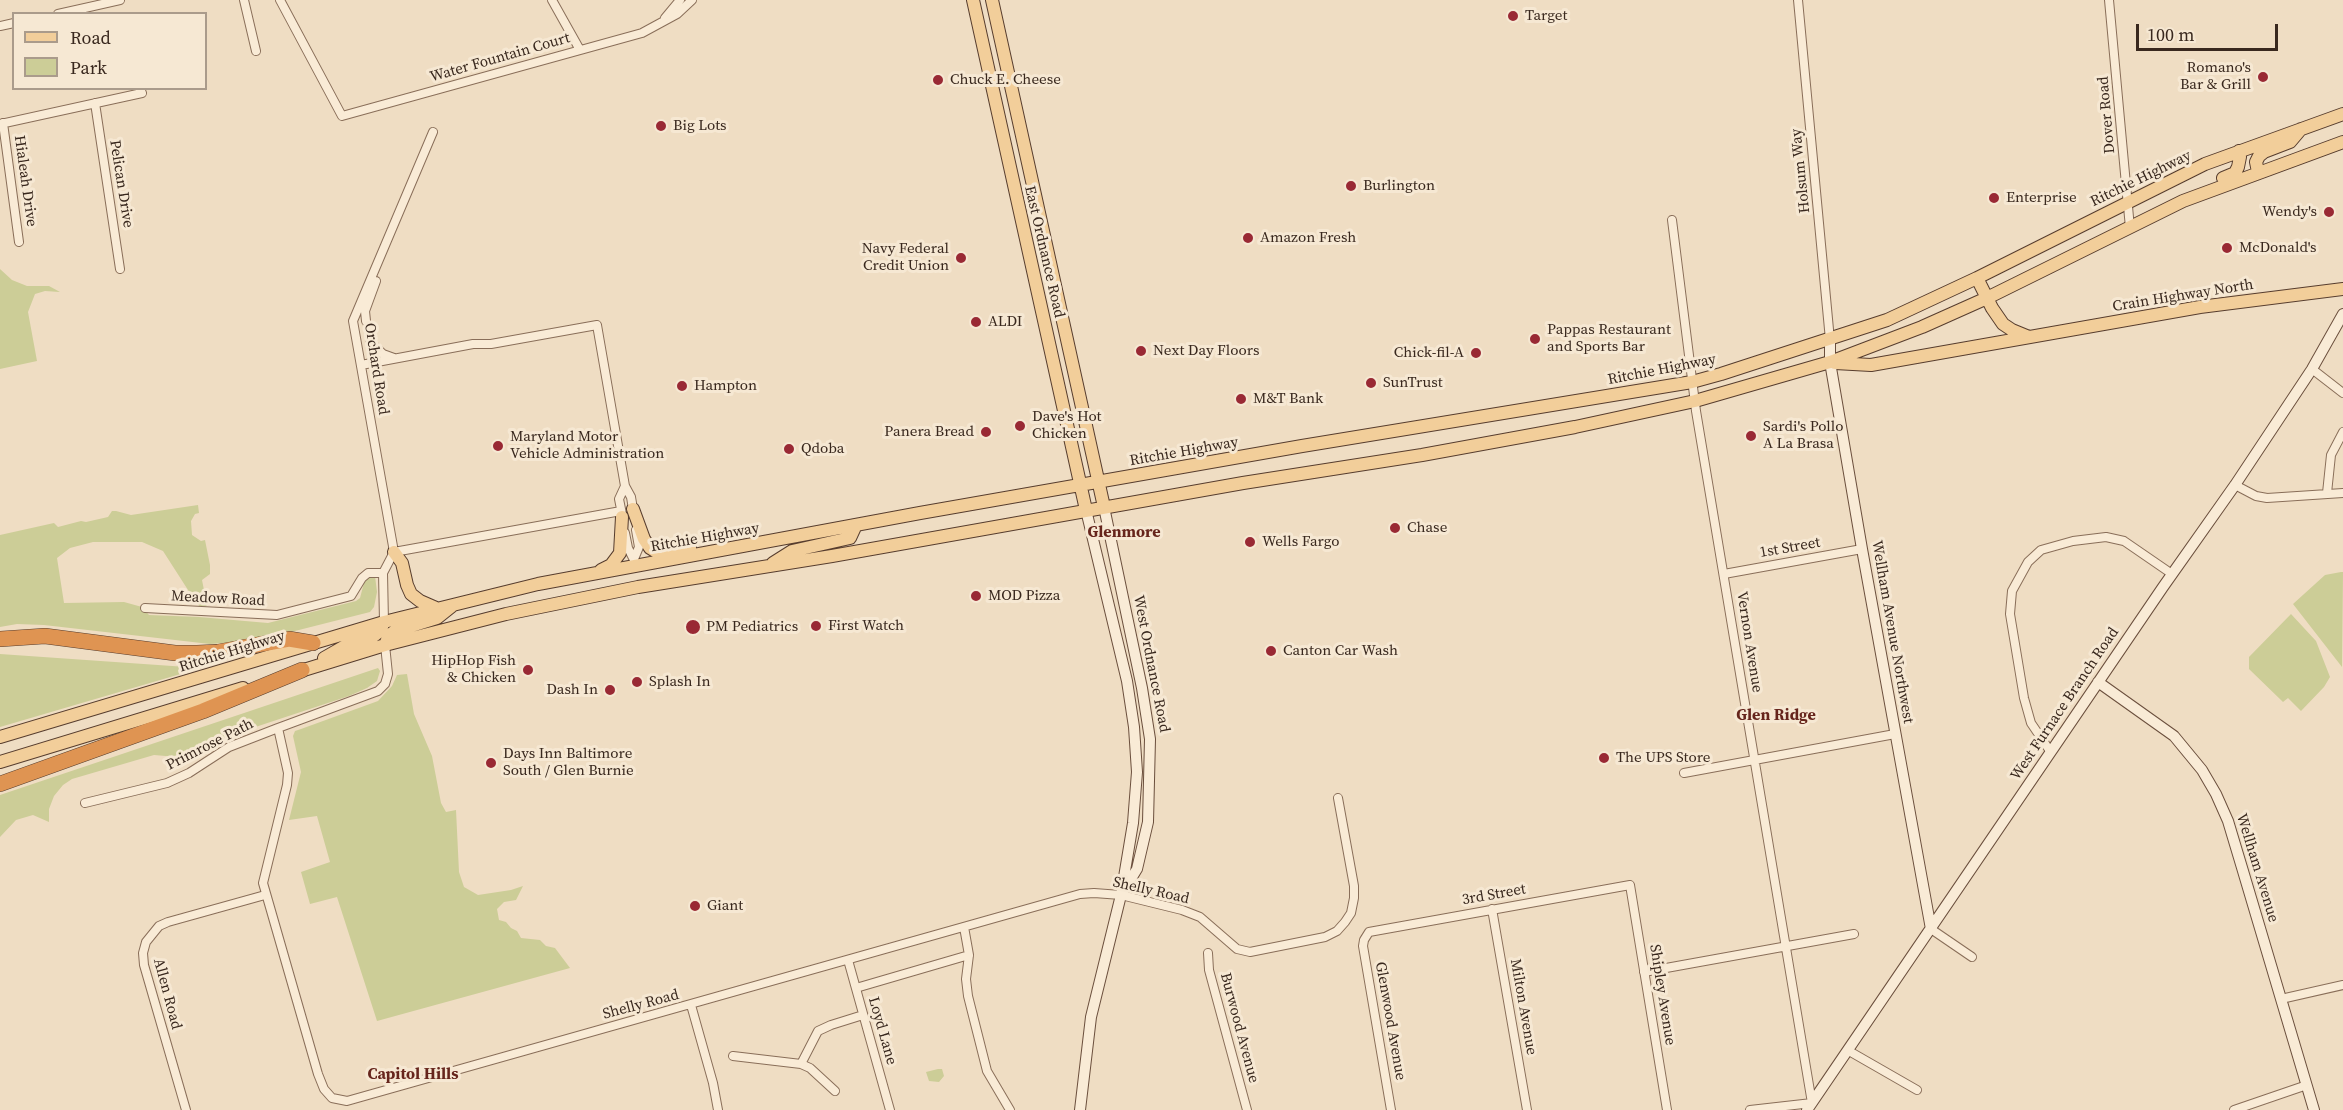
<!DOCTYPE html>
<html>
<head>
<meta charset="utf-8">
<style>
	body { margin:0 }
	#map { position:relative; width:2343px; height:1110px; overflow:hidden; background:#efddc3; font-family:"Source Serif 4",serif }
	canvas { display:block }
	.legend { position:absolute; left:12px; top:12px; width:195px; height:78px; box-sizing:border-box; background:#f6e8d3; border:2px solid #aa9b8b; margin:0; padding:8px 10px; list-style:none; font-size:18px; color:#39281e }
	.legend li { display:flex; align-items:center; gap:12px; height:30px }
	.legend b { width:30px; border:2px solid #aa9b8b }
	.scale { position:absolute; left:2136px; top:24px; width:142px; height:27px; box-sizing:border-box; border:3px solid #39281e; border-top:0; padding-left:8px; font-size:18px; line-height:21px; white-space:nowrap; color:#39281e; -webkit-text-stroke:4px #f6e8d3; paint-order:stroke }
</style>
</head>
<body>
<div id="map">
<canvas width="2343" height="1110"></canvas>
<ul class="legend">
<li><b style="height:8px;background:#f2ce9a"></b>Road</li>
<li><b style="height:16px;background:#cccd97"></b>Park</li>
</ul>
<div class="scale">100 m</div>
</div>
<script>
const g = document.querySelector('canvas').getContext('2d');
g.lineJoin = 'round';
function fill(path, color) { g.fillStyle = color; g.fill(path, 'evenodd'); }
const toPath = rows => new Path2D(rows.map(r => 'M' + r).join(''));
function strokePath(path, color, width, dash) { g.strokeStyle = color; g.lineWidth = width; g.lineCap = dash ? 'butt' : 'round'; g.setLineDash(dash || []); g.stroke(path); }
function label(font, color, halo, rows, align = 'center') {
  g.font = font + ' "Source Serif 4",serif'; g.lineWidth = 6; g.setLineDash([]); g.textBaseline = 'middle'; g.strokeStyle = halo; g.fillStyle = color; for (const [text, x, y, turn = 0] of rows) {
    g.save(); g.translate(x, y); g.rotate((+turn || 0) * Math.PI / 180); g.textAlign = isNaN(turn) ? turn : align; if (halo) g.strokeText(text, 0, 0); g.fillText(text, 0, 0); g.restore();
  }
}
fill(toPath([
	[0,269,12,280,27,286,49,286,60,292,45,291,35,294,28,312,37,361,0,369],
	[198,505,199,513,195,514,191,521,192,535,201,541,205,540,210,565,210,574,202,580,207,605,203,609,197,604,163,551,142,542,93,542,70,548,57,558,64,603,124,602,142,607,149,615,199,617,268,623,356,601,360,598,365,579,375,576,377,592,374,607,370,612,291,632,238,642,210,644,44,625,17,624,0,627,0,535,54,523,58,527,81,521,86,522,108,517,112,511,116,511,131,515],
	[2341,572,2343,572,2342,667,2293,604,2325,575],
	[2291,614,2316,641,2330,677,2324,687,2301,711,2288,698,2283,702,2249,669,2249,657],
	[0,654,201,668,0,727],
	[378,668,380,671,377,681,367,688,349,696,195,747,177,757,154,755,72,779,63,785,54,796,49,809,49,822,33,815,16,820,0,837,0,795],
	[407,674,414,714,432,756,441,803,446,812,456,810,459,872,464,887,478,895,511,890,523,886,516,900,504,902,497,909,499,920,506,922,511,928,517,931,521,938,540,940,546,946,555,948,570,968,377,1021,337,897,310,904,301,872,330,862,317,816,289,820,301,772,293,736,295,731,301,729,378,701,392,686,397,675],
	[938,1069,942,1069,944,1076,939,1082,929,1081,926,1072]
]), '#cccd97');
strokePath(toPath([
	[366,321,370,342]
]), '#cbb9a2', 8, [8, 4]);
const street = toPath([
	[244,0,256,51],
	[280,0,342,116,642,33,677,14,692,0],
	[552,0,580,50],
	[1798,0,1830,340],
	[2109,0,2130,228],
	[58,14,120,0],
	[665,18,680,0],
	[0,26,14,23],
	[95,103,120,269],
	[3,123,19,242],
	[0,124,142,93],
	[1672,220,1696,411,1812,1103,1750,1110],
	[366,321,365,311,376,281],
	[370,342,383,354,394,358],
	[361,365,473,344,491,344,597,325,625,486,631,497,634,515],
	[2312,369,2343,393],
	[2235,485,2256,496,2267,498,2343,493],
	[2327,493,2331,455,2343,432],
	[622,514,619,499,625,486],
	[625,533,628,548,634,560],
	[394,552,621,511],
	[634,559,639,547,636,530],
	[1724,574,1862,549],
	[145,608,277,615,351,596,362,578,368,573,383,573],
	[384,622,383,573,394,552,353,321,433,132],
	[385,645,388,674,385,684,378,691,278,728,288,773,287,785,263,883,318,1074,324,1089,332,1098,347,1101,1080,894,1094,893,1121,895,1182,910,1200,917,1237,949,1250,952,1325,937,1337,931,1345,922,1351,913,1354,898,1354,886,1338,798],
	[2050,751,2031,723,2024,698,2010,614,2012,591,2028,562,2041,550,2073,541,2106,537,2124,541,2172,574],
	[1684,773,1895,734],
	[85,803,167,783,189,773,229,747,278,728],
	[1492,909,1527,1110],
	[964,927,969,955,966,979,968,996,987,1071,1010,1110],
	[1931,929,1972,957],
	[1208,953,1209,970,1247,1110],
	[848,960,890,1110],
	[1644,972,1854,934],
	[856,988,969,955],
	[2281,999,2343,985],
	[691,1005,713,1083,718,1110],
	[1849,1051,1917,1090],
	[733,1056,801,1064,810,1068,835,1091],
	[801,1064,818,1031,831,1025,863,1015],
	[186,1110,144,965,143,953,146,942,159,926,168,922,265,895],
	[1391,1110,1363,946,1364,940,1369,932,1630,885,1667,1110],
	[2234,1110,2307,1085]
]);
const secondary = toPath([
	[1830,340,1830,362,1862,549,1931,929],
	[1104,507,1142,688,1150,739,1148,822,1137,869,1123,892],
	[2098,682,2174,736,2202,770,2216,794,2228,821,2243,871,2314,1110],
	[1080,1110,1091,1017,1121,895,1133,823,1137,772,1134,727,1127,681,1086,510],
	[1807,1110,2163,587,2235,485,2312,369,2343,314]
]);
const primary = toPath([
	[973,0,1086,510],
	[992,0,1104,507],
	[2258,172,2256,162,2259,156,2264,152,2290,142,2301,129],
	[2223,178,2235,173,2238,167,2240,157,2239,151],
	[1977,278,1992,308,2003,324,2012,330,2029,337],
	[1835,363,1871,365,2200,307,2343,289],
	[633,509,644,539,650,548,658,553,690,548],
	[394,552,402,563,407,585,411,594,420,601,436,608],
	[773,563,792,551,850,538,856,525],
	[601,570,611,565,620,553,622,517],
	[385,645,389,635,395,631,437,618,452,606],
	[324,658,345,646,374,636,380,631,384,622],
	[294,673,385,645,506,614,638,587,832,556,1243,483,1422,455,1575,427,1695,401,1830,362,1922,327,1987,298,2183,201,2343,142],
	[0,737,384,622,538,584,920,513,1302,446,1692,382,1721,374,1887,320,1977,278,2205,164,2343,114],
	[0,762,243,688]
]);
const highway = toPath([
	[0,639,45,636,175,653,197,653,218,652,289,639,313,643],
	[0,784,203,711,302,670]
]);
strokePath(street, '#896e59', 10);
strokePath(secondary, '#6b4f3d', 12);
strokePath(primary, '#573d2e', 14);
strokePath(highway, '#573d2e', 16);
strokePath(street, '#f9ebd6', 8);
strokePath(secondary, '#f9ebd6', 10);
strokePath(primary, '#f2ce9a', 12);
strokePath(highway, '#df9452', 15);
for (const [x, y, r, color] of [
	[1513,16,6,"#992934"],
	[2263,77,6,"#992934"],
	[938,80,6,"#992934"],
	[661,126,6,"#992934"],
	[1351,186,6,"#992934"],
	[1994,198,6,"#992934"],
	[2329,212,6,"#992934"],
	[1248,238,6,"#992934"],
	[2227,248,6,"#992934"],
	[961,258,6,"#992934"],
	[976,322,6,"#992934"],
	[1535,339,6,"#992934"],
	[1141,351,6,"#992934"],
	[1476,353,6,"#992934"],
	[1371,383,6,"#992934"],
	[682,386,6,"#992934"],
	[1241,399,6,"#992934"],
	[1020,426,6,"#992934"],
	[986,432,6,"#992934"],
	[1751,436,6,"#992934"],
	[498,446,6,"#992934"],
	[789,449,6,"#992934"],
	[1395,528,6,"#992934"],
	[1250,542,6,"#992934"],
	[976,596,6,"#992934"],
	[816,626,6,"#992934"],
	[693,627,8,"#992934"],
	[1271,651,6,"#992934"],
	[528,670,6,"#992934"],
	[637,682,6,"#992934"],
	[610,690,6,"#992934"],
	[1604,758,6,"#992934"],
	[491,763,6,"#992934"],
	[695,906,6,"#992934"]
]) { const dot = new Path2D(); dot.arc(x, y, r, 0, 2 * Math.PI); g.fillStyle = color; g.fill(dot); strokePath(dot, '#f6e8d3', 2); }
label('15px', '#39281e', '#f6e8d3', [
	["Target",1525,16],
	["Romano's",2251,68,"right"],
	["Bar & Grill",2251,85,"right"],
	["Chuck E. Cheese",950,80],
	["Big Lots",673,126],
	["Burlington",1363,186],
	["Enterprise",2006,198],
	["Wendy's",2317,212,"right"],
	["Amazon Fresh",1260,238],
	["McDonald's",2239,248],
	["Navy Federal",949,249,"right"],
	["Credit Union",949,266,"right"],
	["ALDI",988,322],
	["Pappas Restaurant",1547,330],
	["and Sports Bar",1547,347],
	["Next Day Floors",1153,351],
	["Chick-fil-A",1464,353,"right"],
	["SunTrust",1383,383],
	["Hampton",694,386],
	["M&T Bank",1253,399],
	["Dave's Hot",1032,417],
	["Chicken",1032,434],
	["Sardi's Pollo",1763,427],
	["A La Brasa",1763,444],
	["Panera Bread",974,432,"right"],
	["Maryland Motor",510,437],
	["Vehicle Administration",510,454],
	["Qdoba",801,449],
	["Chase",1407,528],
	["Wells Fargo",1262,542],
	["MOD Pizza",988,596],
	["First Watch",828,626],
	["PM Pediatrics",706,627],
	["Canton Car Wash",1283,651],
	["HipHop Fish",516,661,"right"],
	["& Chicken",516,678,"right"],
	["Splash In",649,682],
	["Dash In",598,690,"right"],
	["Days Inn Baltimore",503,754],
	["South / Glen Burnie",503,771],
	["The UPS Store",1616,758],
	["Giant",707,906]
], 'left');
label('15px', '#39281e', '#f6e8d3', [
	["Water Fountain Court",500,58,-16],
	["Dover Road",2107,115,-95],
	["Holsum Way",1801,171,-96],
	["Ritchie Highway",2141,179,-26],
	["Hialeah Drive",25,181,82],
	["Pelican Drive",121,184,81],
	["East Ordnance Road",1044,252,77],
	["Crain Highway North",2183,296,-9],
	["Orchard Road",376,369,81],
	["Ritchie Highway",1662,370,-11],
	["Ritchie Highway",1184,452,-10],
	["Ritchie Highway",705,538,-10],
	["1st Street",1790,548,-10],
	["Meadow Road",218,599,3],
	["Wellham Avenue Northwest",1892,632,80],
	["Vernon Avenue",1749,642,81],
	["Ritchie Highway",232,652,-17],
	["West Ordnance Road",1151,664,79],
	["West Furnace Branch Road",2065,704,-56],
	["Primrose Path",210,745,-27],
	["Wellham Avenue",2257,868,73],
	["Shelly Road",1151,891,13],
	["3rd Street",1494,895,-10],
	["Allen Road",167,994,75],
	["Shipley Avenue",1662,995,81],
	["Shelly Road",641,1005,-15],
	["Milton Avenue",1523,1007,80],
	["Glenwood Avenue",1390,1021,80],
	["Burwood Avenue",1239,1028,75],
	["Loyd Lane",882,1031,74]
]);
label('bold 16px', '#66251c', '#f6e8d3', [
	["Glenmore",1124,533],
	["Glen Ridge",1776,716],
	["Capitol Hills",413,1075]
]);
</script>
</body>
</html>
